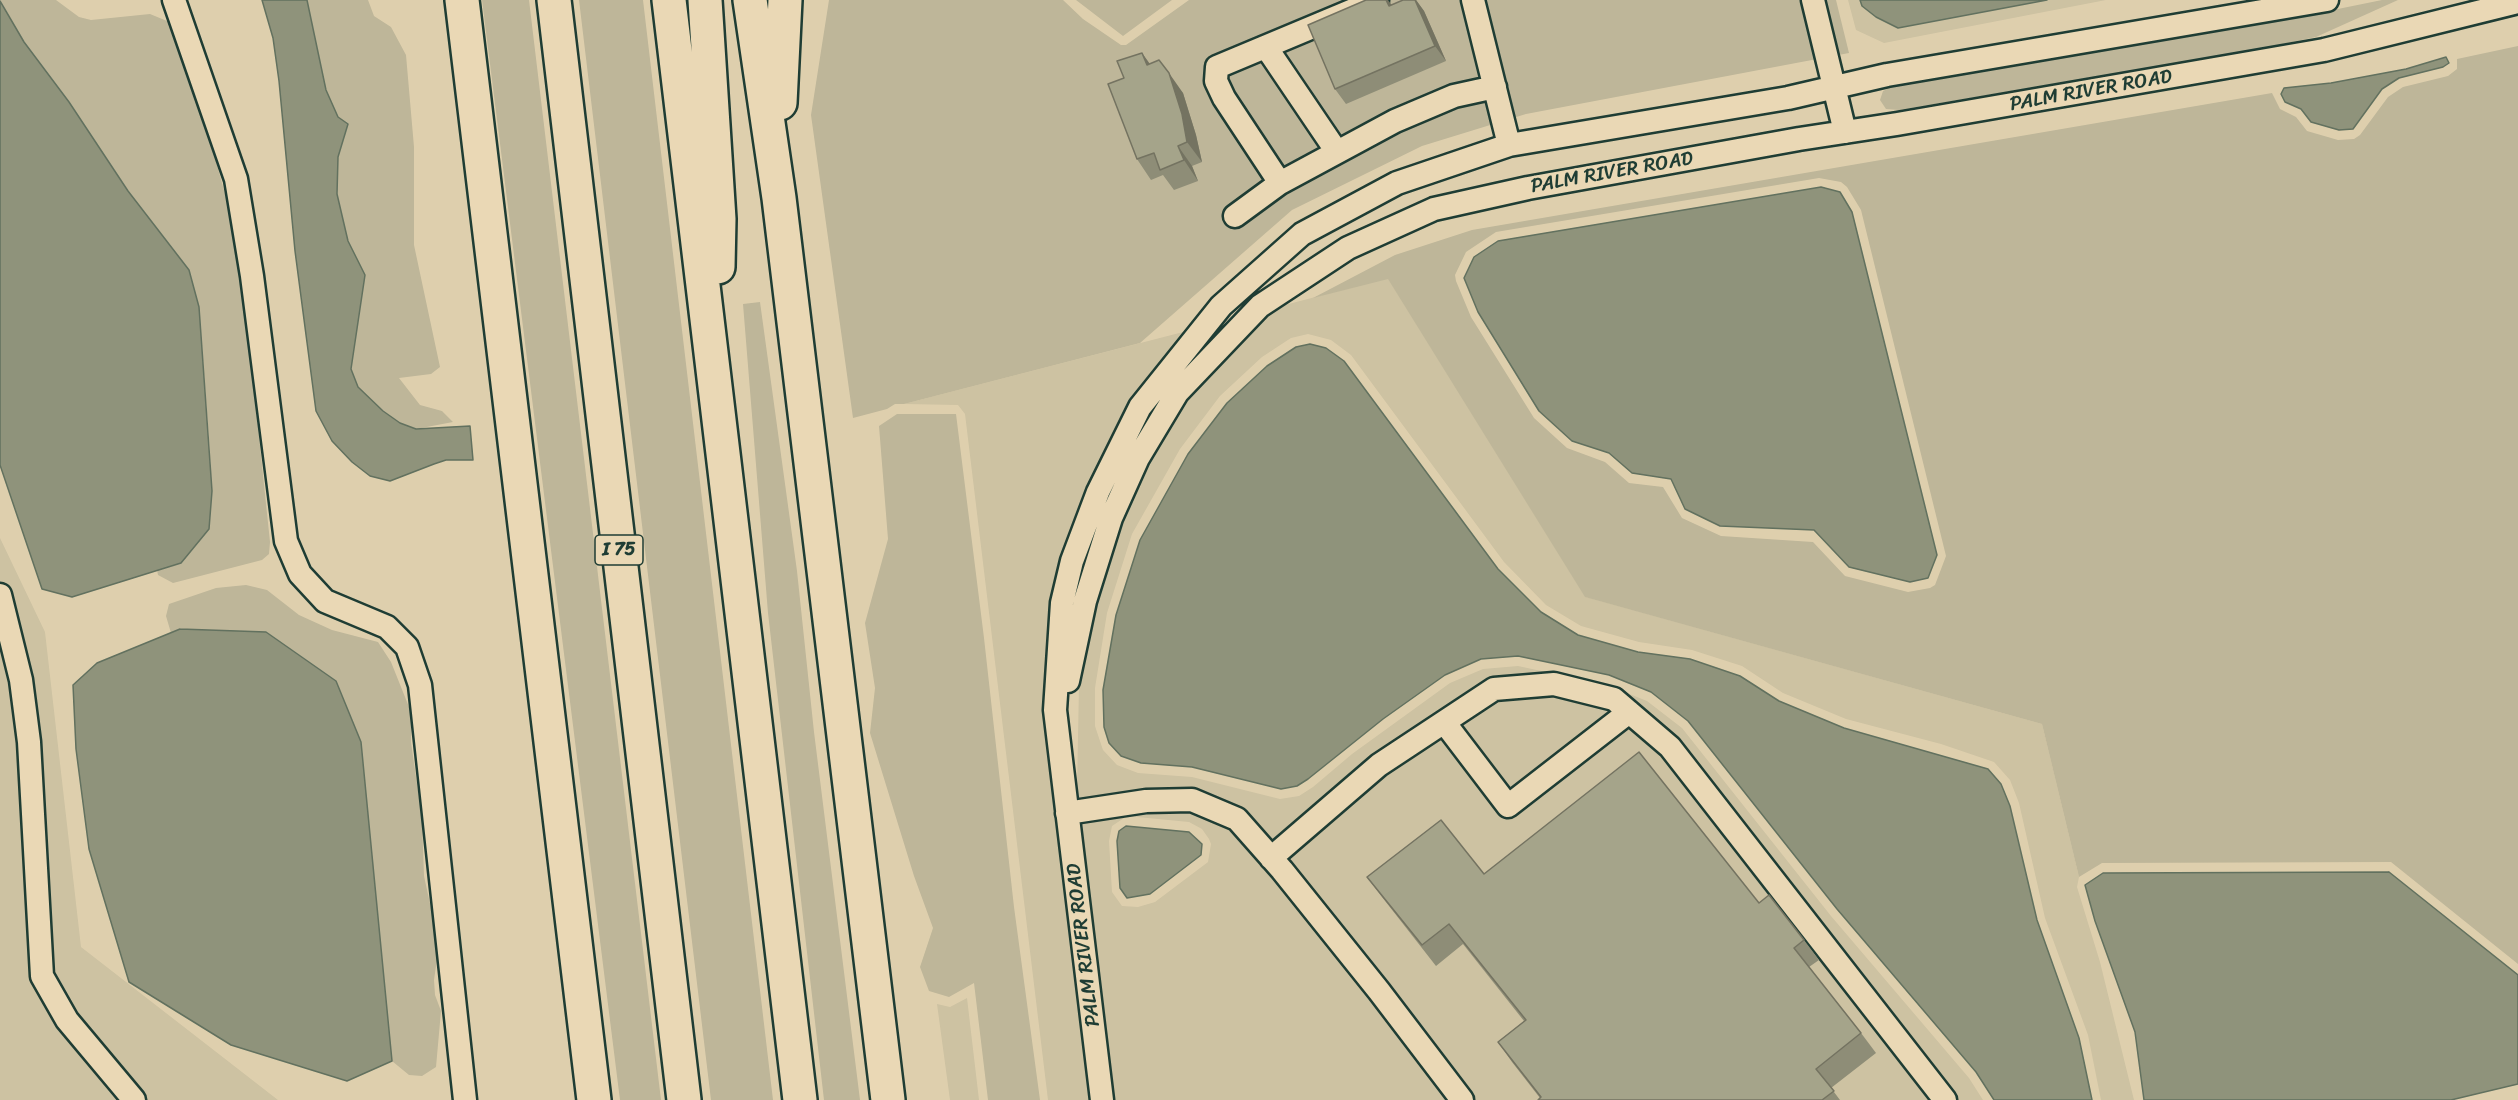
<!DOCTYPE html>
<html>
<head>
<meta charset="utf-8">
<style>
	body { margin:0 }
	canvas { display:block; background:#decfad }
</style>
</head>
<body>
<canvas width="2518" height="1100"></canvas>
<script>
const g = document.querySelector('canvas').getContext('2d');
g.lineJoin = 'round';
function fill(path, color) { g.fillStyle = color; g.fill(path, 'evenodd'); }
const toPath = rows => new Path2D(rows.map(r => 'M' + r).join(''));
function strokePath(path, color, width, dash) { g.strokeStyle = color; g.lineWidth = width; g.lineCap = dash ? 'butt' : 'round'; g.setLineDash(dash || []); g.stroke(path); }
function label(font, color, halo, rows, align = 'center') {
  g.font = font + ' Sriracha,sans-serif'; g.lineWidth = 4.5; g.setLineDash([]); g.textBaseline = 'middle'; g.strokeStyle = halo; g.fillStyle = color; for (const [text, x, y, turn = 0] of rows) {
    g.save(); g.translate(x, y); g.rotate((+turn || 0) * Math.PI / 180); g.textAlign = isNaN(turn) ? turn : align; if (halo) g.strokeText(text, 0, 0); g.fillText(text, 0, 0); g.restore();
  }
}
fill(toPath([
	[1848,0,2106,0,1884,43,1856,30],
	[1388,278,1586,597,2042,724,2079,877,2077,887,2100,962,2134,1100,2101,1100,2088,1035,2045,918,2019,803,2010,780,1994,762,1941,744,1846,719,1783,693,1742,666,1692,650,1639,642,1581,626,1546,605,1504,562,1351,355,1331,340,1308,334,1291,338,1262,357,1220,396,1180,449,1132,534,1107,613,1095,688,1095,726,1103,750,1117,765,1138,773,1192,777,1280,799,1299,796,1313,787,1352,754,1450,683,1483,669,1518,666,1607,685,1647,701,1682,728,1831,916,1969,1078,1983,1100,1113,1100,1077,791,1079,684,1095,604,1121,523,1147,464,1185,400,1266,316,1281,306],
	[1127,816,1189,822,1202,829,1209,839,1211,844,1208,862,1155,902,1138,907,1122,906,1112,892,1109,841,1112,826],
	[1187,331,1051,602,1092,1100,1048,1100,965,414,958,405,904,404],
	[0,538,45,632,81,947,278,1100,0,1100],
	[967,998,979,1100,950,1100,937,1004,950,1007]
]), '#cdc2a2');
fill(toPath([
	[0,0,56,0,79,17,91,20,150,14,167,21,179,40,195,86,227,201,233,237,241,263,270,542,269,554,262,560,173,583,158,575,157,570,181,563,209,529,212,491,209,439,199,307,189,270,128,191,69,102,24,42],
	[307,0,368,0,374,16,391,27,406,55,414,147,414,245,440,367,431,374,399,378,420,405,442,411,453,422,416,429,400,423,383,411,358,387,351,369,365,275,348,241,337,194,338,157,348,124,338,117,326,90],
	[482,0,529,0,661,1100,620,1100],
	[579,0,643,0,773,1100,711,1100],
	[829,0,1063,0,1083,19,1121,45,1126,45,1189,0,1836,0,1849,53,1526,114,1422,146,1292,210,1140,343,904,404,895,404,887,409,853,418,811,115],
	[1076,0,1172,0,1123,36],
	[2382,0,2398,0,2316,37,2253,50,1899,110,1886,109,1880,100,1883,91,1894,86,2274,22],
	[2518,46,2518,964,2391,862,2102,863,2079,877,2042,724,1585,597,1388,279,1313,298,1395,255,1472,230,2272,93,2280,109,2296,117,2307,131,2338,140,2354,139,2360,135,2388,97,2403,87,2448,76,2457,69,2457,59],
	[1819,178,1841,182,1847,187,1861,210,1946,556,1935,585,1930,588,1908,592,1845,576,1813,542,1721,536,1682,518,1663,487,1629,483,1605,462,1567,448,1534,418,1471,317,1456,281,1455,275,1466,252,1496,232],
	[760,302,797,571,814,732,860,1100,824,1100,768,613,743,304],
	[897,414,956,414,984,638,1014,907,1040,1100,988,1100,974,983,949,997,929,991,920,967,933,928,914,876,870,733,875,688,865,623,888,539,879,426],
	[246,585,267,590,299,615,332,630,378,642,391,662,411,712,411,742,422,819,424,876,439,945,434,980,435,995,441,1011,436,1067,422,1076,409,1075,392,1061,361,742,180,629,171,633,166,616,169,604,216,588]
]), '#beb699');
const water = toPath([
	[262,0,307,0,326,90,338,117,348,124,338,157,337,194,348,241,365,275,351,369,358,387,383,411,400,423,416,429,470,426,473,460,446,460,434,464,390,481,370,476,352,462,332,441,316,411,295,251,279,81,273,38,262,0],
	[1860,0,2047,0,1898,28,1876,17,1862,6,1860,0],
	[0,1,24,42,69,102,128,191,189,270,199,307,212,491,209,529,181,563,72,597,42,589,0,465,0,1],
	[2446,57,2449,63,2443,67,2399,78,2382,89,2353,129,2339,130,2311,122,2301,109,2285,102,2281,94,2284,88,2331,83,2406,69,2446,57],
	[1821,187,1840,192,1852,212,1937,555,1928,578,1910,582,1849,567,1814,530,1720,526,1685,509,1671,479,1632,473,1609,453,1572,441,1539,411,1478,312,1464,278,1474,257,1498,241,1821,187],
	[1310,344,1326,348,1344,361,1498,569,1541,612,1578,635,1638,652,1690,659,1740,676,1779,701,1844,728,1988,769,2001,784,2010,806,2037,920,2079,1038,2092,1100,1994,1100,1976,1072,1837,909,1688,721,1651,692,1609,675,1518,656,1481,659,1445,675,1383,719,1308,779,1297,786,1281,789,1192,767,1141,763,1121,756,1109,743,1104,727,1103,690,1116,615,1140,540,1188,454,1227,403,1267,366,1296,347,1310,344],
	[180,629,266,632,336,681,361,742,392,1061,347,1081,231,1045,129,982,89,849,76,749,73,685,97,663,180,629],
	[1126,826,1189,832,1202,844,1201,855,1150,894,1127,898,1120,888,1117,841,1119,831,1126,826],
	[2389,872,2518,975,2518,1084,2451,1100,2144,1100,2135,1032,2095,921,2085,885,2103,873,2389,872]
]);
fill(water, '#8f937b');
strokePath(water, '#62715f', 1.5);
const minor = toPath([
	[174,0,236,179,252,276,286,541,300,574,325,601,387,627,407,647,420,685,465,1100],
	[1473,0,1509,145],
	[1813,0,1845,132],
	[1266,47,1337,152],
	[1280,183,1224,98,1216,81,1217,67,1377,0],
	[1235,216,1280,183,1395,121,1454,96,1495,87],
	[0,595,21,680,29,742,42,976,67,1020,134,1100],
	[1068,681,1085,601,1111,518,1138,458,1177,393,1260,306,1348,248,1434,209,1528,188,1799,139,1897,124,2324,50,2518,2],
	[1444,722,1508,806,1629,712],
	[1067,813,1146,801,1192,800,1237,819,1282,870,1379,991,1462,1100],
	[1271,858,1379,765,1494,689,1554,684,1614,699,1670,747,1945,1100],
	[1102,1100,1055,710,1062,603,1072,561,1098,492,1140,407,1221,306,1302,234,1397,183,1509,145,1788,98,1887,75,2327,0]
]);
const highway = toPath([
	[462,0,594,1100],
	[554,0,684,1100],
	[669,0,800,1100],
	[705,0,719,219,718,267],
	[750,0,779,198,888,1100],
	[780,103,785,0]
]);
strokePath(minor, '#1f3d34', 27);
strokePath(highway, '#1f3d34', 38);
strokePath(minor, '#ead8b5', 22);
strokePath(highway, '#ead8b5', 33);
fill(toPath([
	[1403,0,1416,0,1424,11,1446,61,1346,104,1335,89,1392,5],
	[1142,53,1150,64,1183,93,1196,135,1202,162,1192,166,1198,181,1174,190,1163,175,1151,180,1137,159],
	[1484,874,1759,903,1804,940,1819,960,1809,967,1861,1033,1876,1053,1831,1088,1840,1100,1538,1100,1540,1098,1512,1062,1498,1042,1524,1021,1463,944,1436,966,1382,897,1367,877]
]), '#8e8d77');
fill(toPath([
	[1386,0,1388,0,1394,8,1389,6],
	[1415,0,1416,0,1424,11,1446,61,1435,46],
	[1142,53,1156,73,1147,65],
	[1169,73,1183,93,1196,135,1202,162,1187,142],
	[1178,146,1192,166,1198,181,1184,160]
]), '#747361');
const building = toPath([
	[1366,0,1386,0,1389,6,1403,0,1415,0,1435,46,1335,89,1308,25,1366,0],
	[1142,53,1147,65,1159,60,1169,73,1182,114,1187,142,1178,146,1184,160,1160,170,1154,153,1137,159,1108,84,1124,78,1117,61,1142,53],
	[1639,752,1759,903,1769,895,1804,940,1794,948,1861,1033,1816,1069,1834,1091,1822,1100,1538,1100,1541,1097,1498,1042,1526,1020,1449,924,1422,945,1367,877,1441,820,1484,874,1639,752]
]);
fill(building, '#a5a48a');
strokePath(building, '#747361', 1.5);
for (const [x, y, w] of [
	[619,550,48]
]) { const box = new Path2D(); box.roundRect(x - w / 2, y - 15, w, 30, 4.5); g.fillStyle = '#ead8b5'; g.fill(box); strokePath(box, '#1f3d34', 1.5); }
label('bold 18px', '#1f3d34', null, [
	["I 75",619,550]
]);
label('20px', '#1f3d34', '#ead8b5', [
	["PALM RIVER ROAD",2091,91,-10],
	["PALM RIVER ROAD",1612,173,-10],
	["PALM RIVER ROAD",1084,945,-97]
]);
</script>
</body>
</html>
